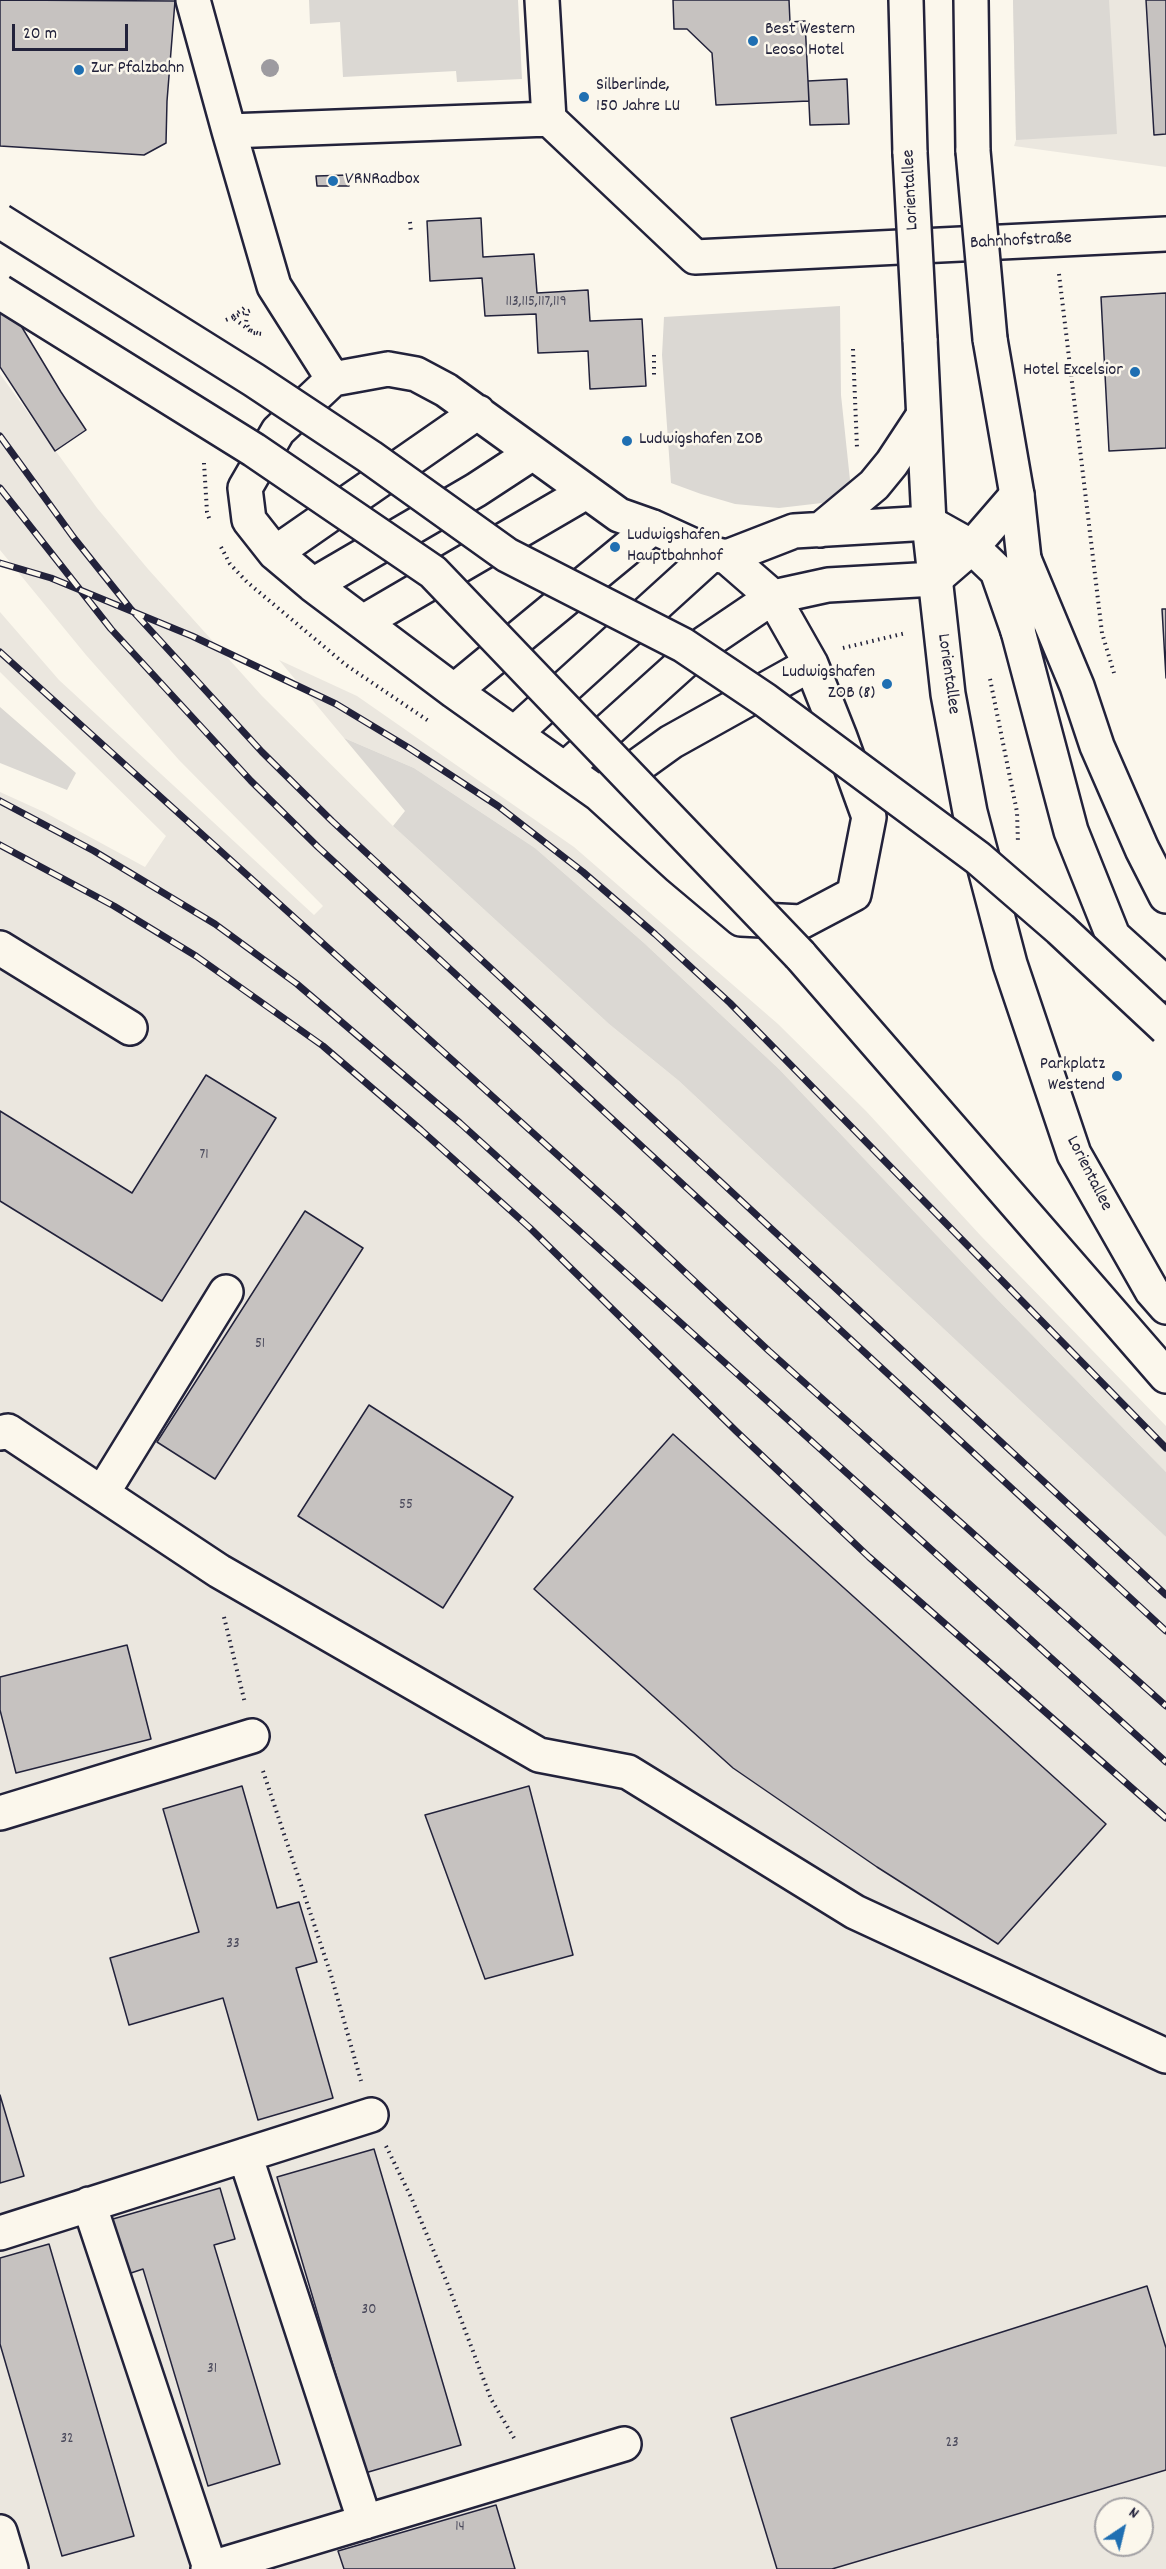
<!DOCTYPE html>
<html>
<head>
<meta charset="utf-8">
<style>
	body { margin:0 }
	#map { position:relative; width:1166px; height:2569px; overflow:hidden; background:#fbf7ec; font-family:Dekko,sans-serif }
	canvas { display:block }
	.north { position:absolute; left:1094px; top:2497px; width:60px; height:60px; box-sizing:border-box; background:#fbf7ec; border:2px solid #a4a2a5; border-radius:50%; rotate:35deg; font-size:16px; font-weight:700; line-height:24px; text-align:center; color:#22223b }
	.north::after { content:''; display:block; margin:auto; width:21px; height:27px; background:#1f6fb2; clip-path:polygon(50% 0,100% 100%,50% 72%,0 100%) }
	.scale { position:absolute; left:12px; top:24px; width:116px; height:27px; box-sizing:border-box; border:3px solid #22223b; border-top:0; padding-left:8px; font-size:18px; line-height:21px; white-space:nowrap; color:#22223b; -webkit-text-stroke:4px #fbf7ec; paint-order:stroke }
</style>
</head>
<body>
<div id="map">
<canvas width="1166" height="2569"></canvas>
<div class="north">N</div>
<div class="scale">20 m</div>
</div>
<script>
const g = document.querySelector('canvas').getContext('2d');
g.lineJoin = 'round';
function fill(path, color) { g.fillStyle = color; g.fill(path, 'evenodd'); }
const toPath = rows => new Path2D(rows.map(r => 'M' + r).join(''));
function strokePath(path, color, width, dash) { g.strokeStyle = color; g.lineWidth = width; g.lineCap = dash ? 'butt' : 'round'; g.setLineDash(dash || []); g.stroke(path); }
function label(font, color, halo, rows, align = 'center') {
  g.font = font + ' Dekko,sans-serif'; g.lineWidth = 5; g.setLineDash([]); g.textBaseline = 'middle'; g.strokeStyle = halo; g.fillStyle = color; for (const [text, x, y, turn = 0] of rows) {
    g.save(); g.translate(x, y); g.rotate((+turn || 0) * Math.PI / 180); g.textAlign = isNaN(turn) ? turn : align; if (halo) g.strokeText(text, 0, 0); g.fillText(text, 0, 0); g.restore();
  }
}
fill(toPath([
	[1013,0,1166,0,1166,167,1014,146,1016,140],
	[0,374,97,508,148,569,262,696,393,826,609,1024,679,1081,1166,1537,1166,2569,0,2569,0,792,44,812,145,867,166,836,0,672,0,612,59,680,314,915,323,906,179,760,86,655,0,550],
	[1106,2509,1142,2509,1142,2545,1106,2545],
	[279,660,357,696,574,847,778,1024,866,1111,981,1236,1166,1426,1166,1472,997,1299,779,1069,643,942,535,848,414,768,344,738]
]), '#ebe7df');
fill(toPath([
	[309,0,518,0,522,79,457,82,456,71,343,77,340,22,310,24],
	[1013,0,1109,0,1117,134,1016,140],
	[840,306,841,395,850,480,848,489,822,503,779,508,735,504,701,494,671,483,662,355,664,317],
	[0,707,76,773,67,790,0,763],
	[344,738,414,768,535,848,643,942,779,1069,997,1299,1166,1472,1166,1537,679,1081,609,1024,393,826,405,811]
]), '#dbd8d3');
const building = toPath([
	[0,0,175,1,167,101,166,143,144,155,0,146,0,0],
	[673,0,789,0,790,22,805,21,809,101,716,105,712,53,687,29,674,29,673,0],
	[1146,0,1166,0,1166,134,1154,135,1146,0],
	[847,79,849,124,810,125,808,81,847,79],
	[349,175,349,186,317,186,316,176,349,175],
	[481,218,483,257,534,254,537,293,588,290,590,321,642,319,646,386,590,389,588,351,538,353,536,314,485,316,482,278,430,281,427,221,481,218],
	[0,291,61,392,86,430,55,451,0,367,0,291],
	[1166,293,1166,448,1109,451,1101,297,1166,293],
	[1162,609,1166,609,1166,678,1162,609],
	[206,1075,276,1118,162,1301,0,1201,0,1111,132,1193,206,1075],
	[305,1211,363,1248,215,1479,157,1442,305,1211],
	[369,1405,513,1497,443,1608,298,1516,369,1405],
	[673,1434,1106,1824,998,1944,877,1867,733,1768,534,1589,673,1434],
	[127,1645,151,1739,16,1773,0,1710,0,1677,127,1645],
	[242,1786,277,1908,299,1902,317,1962,296,1968,333,2098,258,2120,223,1998,129,2025,110,1958,199,1932,163,1809,242,1786],
	[529,1786,573,1955,485,1979,425,1815,529,1786],
	[0,2095,24,2176,0,2183,0,2095],
	[374,2149,461,2445,365,2473,277,2177,374,2149],
	[220,2188,235,2239,214,2245,280,2464,208,2486,143,2269,122,2276,106,2221,220,2188],
	[49,2244,134,2536,62,2556,0,2344,0,2258,49,2244],
	[1147,2286,1166,2348,1166,2470,832,2569,777,2569,731,2418,1147,2286],
	[496,2505,515,2569,344,2569,338,2551,496,2505]
]);
fill(building, '#c6c2c0');
strokePath(building, '#22223b', 1.5);
const minor = toPath([
	[193,0,229,131],
	[549,119,695,257,1166,234],
	[388,369,416,374,446,390,619,515,653,527,712,554,727,557,773,597,811,664,840,737,869,817,854,894,801,922,741,919,678,866,599,794,454,691,313,585,275,553,249,520,245,488,278,431,333,379,388,369],
	[333,379,274,286,229,131,549,119,542,0],
	[820,530,874,485,892,463,923,416],
	[275,553,478,412],
	[727,557,794,531,929,523,972,547,997,571,1018,631,1071,831,1113,936,1166,984],
	[1024,559,1077,686,1097,746,1142,849,1166,896],
	[313,585,476,490,531,454],
	[363,622,586,492],
	[454,691,653,527],
	[515,733,712,554],
	[565,769,705,643,773,597,828,585,935,579,972,547,1017,495],
	[603,791,671,742,811,664],
	[0,948,130,1028],
	[0,1433,8,1431,219,1571,539,1755,628,1772,855,1912,1166,2056],
	[103,1492,226,1292],
	[0,1813,252,1736],
	[245,2155,365,2522],
	[89,2204,210,2568],
	[0,2233,371,2115],
	[0,2532,11,2569],
	[208,2569,624,2444]
]);
const major = toPath([
	[906,0,910,153],
	[971,0,973,151],
	[920,339,929,523,948,694,970,812,1010,964,1074,1154,1152,1291,1166,1307],
	[990,339,1017,495,1024,559,1018,631]
]);
const highway = toPath([
	[800,955,1166,1376]
]);
strokePath(minor, '#22223b', 38);
strokePath(major, '#22223b', 38);
strokePath(highway, '#22223b', 38);
strokePath(toPath([
	[410,222,411,233],
	[1059,274,1102,633,1114,673],
	[244,308,232,317,253,333,263,334],
	[247,314,246,323,250,330,260,334],
	[853,349,857,448],
	[654,355,654,378],
	[204,463,207,512,210,521],
	[221,547,230,564,247,582,346,665,430,722],
	[843,648,906,633],
	[990,679,1017,812,1018,843],
	[224,1617,245,1703],
	[263,1771,331,1975,361,2081],
	[386,2146,411,2197,448,2285,491,2399,514,2438]
]), '#22223b', 4, [1.5, 4.5]);
strokePath(minor, '#fbf7ec', 33);
strokePath(major, '#fbf7ec', 33);
strokePath(highway, '#fbf7ec', 33);
const rail = toPath([
	[0,436,74,538,130,608,262,752,332,821,1166,1595],
	[0,488,111,629,251,781,318,847,1166,1631],
	[0,563,51,578,192,636,336,704,409,748,498,806,583,872,655,934,730,1003,1166,1448],
	[0,652,624,1215,769,1351,1166,1706],
	[0,801,94,851,215,924,297,984,460,1123,1166,1762],
	[0,845,114,906,196,956,323,1046,421,1130,530,1228,736,1431,869,1557,1166,1818]
]);
strokePath(rail, '#22223b', 7);
strokePath(rail, '#fbf7ec', 4.5, [14]);
const majorBridge = toPath([
	[973,151,990,339],
	[910,153,920,339]
]);
const highwayBridge = toPath([
	[0,221,254,380,370,457,507,555,683,645,765,700,978,858,1060,929,1166,1028],
	[0,292,254,450,433,572,800,955]
]);
strokePath(majorBridge, '#22223b', 38, []);
strokePath(highwayBridge, '#22223b', 38, []);
strokePath(toPath([
	[226,320,251,310]
]), '#22223b', 4, [1.5, 4.5]);
strokePath(majorBridge, '#fbf7ec', 33);
strokePath(highwayBridge, '#fbf7ec', 33);
g.fillStyle = '#9d9ba0';
for (const [x, y] of [
	[270,68]
]) { g.beginPath(); g.arc(x, y, 9, 0, 2 * Math.PI); g.fill(); }
for (const [x, y, r, color] of [
	[753,41,6,"#1f6fb2"],
	[79,70,6,"#1f6fb2"],
	[584,97,6,"#1f6fb2"],
	[333,181,6,"#1f6fb2"],
	[1135,372,6,"#1f6fb2"],
	[627,441,6,"#1f6fb2"],
	[615,547,6,"#1f6fb2"],
	[887,684,6,"#1f6fb2"],
	[1117,1076,6,"#1f6fb2"]
]) { const dot = new Path2D(); dot.arc(x, y, r, 0, 2 * Math.PI); g.fillStyle = color; g.fill(dot); strokePath(dot, '#fbf7ec', 2); }
label('15px', '#4b4a5c', null, [
	["113,115,117,119",536,303],
	["71",204,1156],
	["51",260,1345],
	["55",406,1506],
	["33",233,1945],
	["30",369,2311],
	["31",212,2370],
	["32",67,2440],
	["23",952,2444],
	["14",460,2528]
]);
label('18px', '#22223b', '#fbf7ec', [
	["Best Western",765,31],
	["Leoso Hotel",765,52],
	["Zur Pfalzbahn",91,70],
	["Silberlinde,",596,87],
	["150 Jahre LU",596,108],
	["VRNRadbox",345,181],
	["Hotel Excelsior",1123,372,"right"],
	["Ludwigshafen ZOB",639,441],
	["Ludwigshafen",627,537],
	["Hauptbahnhof",627,558],
	["Ludwigshafen",875,674,"right"],
	["ZOB (8)",875,695,"right"],
	["Parkplatz",1105,1066,"right"],
	["Westend",1105,1087,"right"]
], 'left');
label('18px', '#22223b', '#fbf7ec', [
	["Lorientallee",912,190,-93],
	["Bahnhofstraße",1021,242,-3],
	["Lorientallee",947,674,82],
	["Lorientallee",1088,1174,63]
]);
</script>
</body>
</html>
